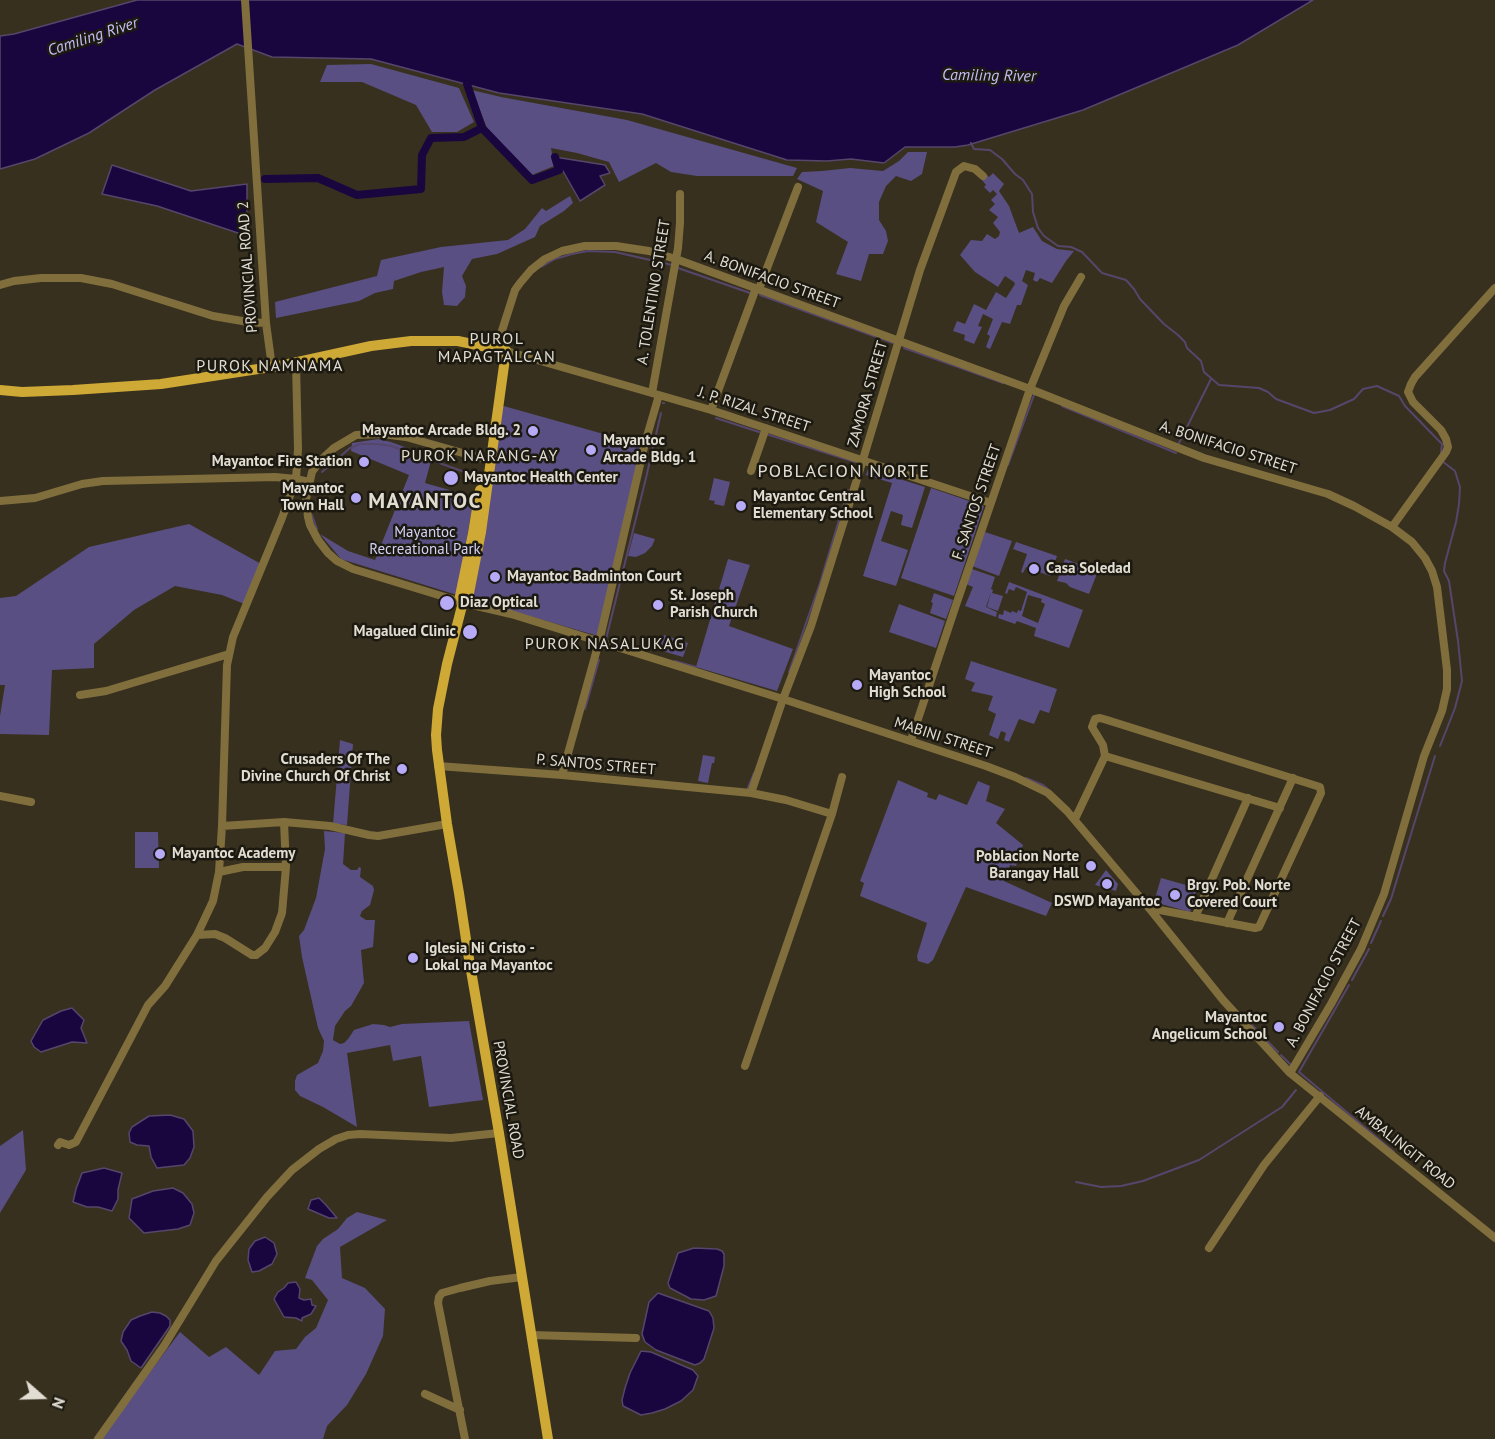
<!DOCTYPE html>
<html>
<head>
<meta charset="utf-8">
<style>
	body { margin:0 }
	#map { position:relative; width:1495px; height:1439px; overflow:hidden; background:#37301f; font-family:"PT Sans",sans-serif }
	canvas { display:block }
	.north { position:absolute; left:12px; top:1367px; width:60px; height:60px; -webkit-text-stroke:4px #1c1911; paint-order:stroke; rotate:110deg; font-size:16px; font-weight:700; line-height:24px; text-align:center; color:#e1ddd3 }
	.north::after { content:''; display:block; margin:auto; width:21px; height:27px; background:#e1ddd3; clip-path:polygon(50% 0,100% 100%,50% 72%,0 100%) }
</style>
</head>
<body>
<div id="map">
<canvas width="1495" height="1439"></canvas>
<div class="north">N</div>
</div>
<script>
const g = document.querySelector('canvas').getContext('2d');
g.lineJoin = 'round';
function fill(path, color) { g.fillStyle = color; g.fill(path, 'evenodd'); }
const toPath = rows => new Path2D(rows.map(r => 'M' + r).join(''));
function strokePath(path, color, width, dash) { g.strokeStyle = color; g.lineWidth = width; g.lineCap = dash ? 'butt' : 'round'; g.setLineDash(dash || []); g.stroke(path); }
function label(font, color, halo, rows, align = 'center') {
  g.font = font + ' "PT Sans",sans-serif'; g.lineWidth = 5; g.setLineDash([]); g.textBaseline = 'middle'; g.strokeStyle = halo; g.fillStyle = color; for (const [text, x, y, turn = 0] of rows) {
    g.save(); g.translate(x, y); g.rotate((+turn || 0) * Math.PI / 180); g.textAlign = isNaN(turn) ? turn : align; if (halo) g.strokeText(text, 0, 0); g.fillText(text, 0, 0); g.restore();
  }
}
fill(toPath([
	[371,64,459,88,474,122,457,132,432,132,416,105,362,82,320,82,327,65],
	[472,90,501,97,627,120,797,168,793,176,697,176,671,172,656,163,619,182,609,162,577,153,551,148,554,166,532,175,487,128],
	[908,152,927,152,922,174,911,181,896,176,886,186,879,202,879,220,886,231,888,241,883,254,869,254,861,281,836,274,848,242,816,222,823,191,797,179,802,172,822,171,850,168,883,171,899,161],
	[993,173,1004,184,999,191,1009,206,1019,233,1033,227,1042,241,1057,249,1074,251,1066,261,1052,283,1040,278,1037,282,1033,280,1035,273,1026,270,1022,281,1028,285,1021,305,1017,305,1010,324,1002,322,990,349,986,347,990,336,987,334,993,319,983,314,978,326,982,327,974,344,964,340,965,335,953,331,957,321,965,324,974,304,986,310,996,292,1006,298,1015,284,1014,282,1005,276,998,287,975,272,960,255,971,240,982,241,987,234,995,239,999,236,1000,232,993,223,998,217,989,210,995,204,991,200,997,194,993,190,990,193,984,187,986,185,982,180,987,175,989,177],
	[570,196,573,203,564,211,540,226,535,237,497,254,472,259,462,276,466,286,465,297,457,306,444,305,442,292,444,267,421,272,394,281,393,289,375,293,359,301,276,318,275,302,377,276,381,260,441,247,508,240,525,229,542,208,546,211],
	[500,405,643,445,598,636,471,599],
	[378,439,391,442,432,457,425,483,474,497,457,595,341,559,320,534,348,551,375,560,409,475,351,451,352,443],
	[868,469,925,487,912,528,901,525,903,515,891,511,881,541,908,550,896,586,863,576,892,483,866,475],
	[714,478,730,482,724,506,714,504,715,501,709,500],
	[931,488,984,506,954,596,901,578],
	[189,524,263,565,247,605,222,595,175,586,134,610,94,644,94,668,52,670,49,735,0,734,0,716,5,685,0,685,0,598,16,596,89,547],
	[985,532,1012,541,999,576,972,566],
	[634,533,655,539,652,546,645,553,636,557,628,556],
	[1016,542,1057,556,1050,576,1026,567,1023,573,1021,572,1027,554,1013,549],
	[728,559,750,565,729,626,793,649,777,691,696,667],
	[1065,559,1098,571,1089,594,1070,587,1066,583,1057,581],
	[972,569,995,577,991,589,993,590,992,593,1003,596,998,611,987,607,991,592,986,607,997,612,996,617,965,606,973,587,966,584],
	[1009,582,1083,610,1069,648,1034,636,1036,628,1017,621,1015,624,998,618,999,614,1003,615,1004,610,1011,613,1012,611,1017,613,1018,610,1021,611,1027,592,1016,587,1014,591,1009,589,1007,594,1005,593],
	[1028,595,1042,599,1041,602,1045,604,1038,623,1022,616],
	[934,593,953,600,946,619,930,613,933,603,931,602],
	[899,604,945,621,936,648,889,632],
	[664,635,688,643,683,657,659,650],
	[971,661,1057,689,1049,713,1040,710,1034,724,1019,719,1009,742,1004,740,1006,733,1001,731,998,739,989,735,996,714,988,710,993,696,971,691,975,683,965,679],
	[340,740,353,744,347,825,333,824],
	[703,755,715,757,714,763,712,763,708,783,698,781],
	[898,780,928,793,927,797,936,800,939,794,967,805,978,781,990,786,986,801,1005,809,996,823,1023,845,1016,866,1010,865,1004,881,1052,903,1046,916,966,887,933,960,928,964,918,961,917,956,927,923,860,896,864,883,860,881],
	[324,831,345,833,343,864,351,870,357,870,359,867,361,868,360,877,373,886,374,890,370,905,362,911,360,916,366,920,375,920,373,947,361,950,364,983,351,1006,345,1011,335,1026,333,1040,340,1044,344,1043,348,1039,354,1030,373,1024,384,1025,390,1027,402,1024,469,1021,483,1100,429,1107,421,1056,393,1061,390,1045,347,1053,357,1127,323,1107,300,1096,295,1090,295,1081,297,1075,318,1063,323,1051,324,1041,318,1028,302,957,299,936,304,930,316,898,325,849],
	[135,832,158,832,159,868,135,868],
	[1106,870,1118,884,1116,891,1095,885],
	[1161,878,1197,888,1190,912,1154,902],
	[23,1130,26,1170,0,1213,0,1146],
	[357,1212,387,1220,340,1247,342,1278,365,1288,385,1309,383,1336,366,1374,347,1405,327,1426,323,1439,100,1439,180,1332,209,1357,226,1347,259,1375,275,1351,296,1349,305,1337,316,1328,328,1300,312,1280,305,1278,317,1246,323,1239,338,1229,347,1218]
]), '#594f83');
const water = toPath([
	[137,0,1313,0,1238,45,1083,110,968,145,955,147,905,147,884,163,851,159,827,161,787,160,642,114,499,93,371,59,272,57,237,44,155,90,89,133,35,159,0,169,0,36,14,34,137,0],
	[555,157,605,165,610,173,600,176,605,185,580,201,555,157],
	[112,165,191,191,247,184,247,236,157,206,102,194,112,165],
	[72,1008,84,1020,81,1028,87,1043,72,1042,41,1052,34,1047,31,1041,43,1020,61,1011,72,1008],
	[170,1115,184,1119,193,1131,194,1147,190,1158,184,1165,157,1168,151,1157,149,1146,137,1145,130,1142,129,1133,132,1127,149,1116,170,1115],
	[104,1168,122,1173,118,1190,118,1199,112,1211,98,1207,87,1207,73,1202,76,1189,82,1173,104,1168],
	[173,1188,183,1193,192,1204,194,1213,190,1225,178,1229,144,1233,129,1218,132,1199,153,1191,173,1188],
	[319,1198,326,1205,337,1218,329,1218,308,1209,311,1200,319,1198],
	[265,1237,274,1243,277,1254,272,1264,259,1271,252,1272,248,1260,249,1249,255,1241,265,1237],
	[694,1248,717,1249,722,1251,724,1254,724,1266,716,1296,704,1300,691,1299,670,1288,668,1283,678,1253,694,1248],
	[296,1282,300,1289,299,1298,304,1300,311,1299,312,1305,316,1306,311,1314,302,1318,302,1321,296,1318,284,1317,274,1299,278,1292,284,1288,288,1283,296,1282],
	[658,1293,709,1311,713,1318,714,1328,704,1359,700,1363,695,1365,656,1350,645,1342,642,1334,649,1302,658,1293],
	[152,1312,160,1313,166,1316,170,1320,170,1326,141,1368,131,1361,127,1350,121,1341,123,1332,131,1320,140,1316,152,1312],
	[641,1351,651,1352,693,1370,698,1376,693,1390,681,1401,665,1409,652,1413,641,1415,623,1406,622,1400,625,1388,630,1373,641,1351]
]);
fill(water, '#1a063f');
strokePath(water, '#56466b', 1.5);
strokePath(toPath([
	[971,143,974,149,990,150,1002,159,1015,174,1023,180,1032,194,1033,212,1038,228,1044,236,1058,246,1071,247,1082,252,1102,273,1126,280,1134,289,1140,299,1164,324,1178,335,1185,342,1187,348,1201,361,1204,372,1219,385,1259,388,1268,392,1276,399,1314,413,1330,410,1354,399,1363,389,1377,386,1399,396,1405,406,1442,444,1441,453],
	[541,267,555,259,572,254,588,251,615,252,672,265],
	[678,268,750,293],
	[760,295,893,343],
	[904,348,1003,383],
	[663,403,664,403],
	[1062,406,1176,453],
	[716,418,762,433],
	[766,434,855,462],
	[1179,443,1211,379],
	[1008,465,1034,395],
	[322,472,350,448,360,444,377,444,391,446,476,476],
	[312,515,317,529],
	[607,640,606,639,646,478,661,413],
	[675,661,696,667],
	[789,672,820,583,848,490],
	[585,709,599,660],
	[1440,746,1455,708,1462,681,1458,641,1449,581,1444,571,1445,563,1456,522,1459,504,1460,487,1455,471,1442,461],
	[1026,778,1043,785,1048,789],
	[747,790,754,773],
	[1383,916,1391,899,1435,756],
	[1371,943,1381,921],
	[1352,980,1369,949],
	[1349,985,1299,1072,1394,1152],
	[1248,1021,1278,1052],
	[1281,1055,1292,1066],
	[1076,1182,1101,1187,1121,1186,1143,1181,1199,1160,1282,1107,1296,1090]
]), '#56466b', 2);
strokePath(toPath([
	[482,128,532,180,559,170,555,157],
	[265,179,318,178,357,195,421,189,422,155,431,138,464,137,482,128,467,84]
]), '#1a063f', 8);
strokePath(toPath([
	[245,0,266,323,272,367],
	[0,285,14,281,41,278,81,278,112,284,213,316,248,322,266,323],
	[759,289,798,187],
	[504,348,506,351,711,410,991,503],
	[498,350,499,340,515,290,520,283,531,270,545,259,562,251,585,246,616,246,649,251,676,259,1030,389,1204,458,1328,494,1354,506,1392,527,1412,542,1425,558,1432,571,1437,587,1447,670,1447,689,1442,711,1424,756,1384,894,1361,949,1331,1004,1290,1073],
	[296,363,298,449,296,479,282,518,233,637,227,665,222,826,284,822,330,826,369,835,378,836,447,824],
	[652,393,678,248,680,223,680,194],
	[711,410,756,288],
	[491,461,406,437,382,434,356,435,334,448,319,462,312,472,306,499,308,517,310,525,318,540,328,553,337,561,353,569,468,604,511,614,569,632,783,699,986,766,1015,777,1048,793,1067,811,1149,908,1223,1000,1290,1073,1495,1238],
	[751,471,766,428],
	[0,501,35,498,82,484,103,481,275,477,296,479,309,482],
	[1392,527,1446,452,1448,447,1446,439,1441,430,1413,402,1408,392,1411,384,1415,377,1495,288],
	[80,695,106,691,229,654],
	[911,740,956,605,1030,389,1064,306,1081,277],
	[1105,756,1280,808],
	[438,766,562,775,751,793,786,800,832,814],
	[562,775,599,642,645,443,659,395],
	[751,793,783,699,811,626,858,476,920,270,949,191,956,172,964,166,975,169,983,176],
	[0,796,31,802],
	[1075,819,1105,756,1103,745,1092,727,1095,719,1100,718,1107,720,1320,787,1321,793,1259,927,1255,928,1149,908],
	[219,872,243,867,286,867],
	[1195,917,1248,798],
	[1227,923,1293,778],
	[197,935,215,934,225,938,252,955,256,955,265,948,275,932,282,913,286,867,284,822],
	[745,1066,832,814,842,777],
	[58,1145,60,1142,69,1145,76,1142,148,1005,165,986,197,935,213,901,219,872,222,826],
	[1209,1248,1264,1165,1320,1096],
	[531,1335,636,1338],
	[425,1394,460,1410],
	[98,1439,164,1346,216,1261,267,1197,292,1170,319,1149,336,1139,348,1135,360,1134,451,1138,499,1133],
	[465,1439,438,1303,439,1297,442,1293,460,1288,490,1281,522,1277]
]), '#806e3d', 8);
strokePath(toPath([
	[0,390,22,392,73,390,161,384,284,365,371,346,411,341,458,341,506,351,481,532,468,598,463,602,447,664,438,709,436,735,437,750,447,824,459,893,469,959,499,1133,548,1439],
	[463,602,460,596,473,533,480,490]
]), '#cea936', 10);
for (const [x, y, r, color] of [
	[533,431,6,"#b7abf7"],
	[591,450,6,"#b7abf7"],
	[364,462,6,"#b7abf7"],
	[451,478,8,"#b7abf7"],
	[356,498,6,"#b7abf7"],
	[741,506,6,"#b7abf7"],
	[1034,569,6,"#b7abf7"],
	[495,577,6,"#b7abf7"],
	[447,603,8,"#b7abf7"],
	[658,605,6,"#b7abf7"],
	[470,632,8,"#b7abf7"],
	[857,685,6,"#b7abf7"],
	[402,769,6,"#b7abf7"],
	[160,854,6,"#b7abf7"],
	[1091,866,6,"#b7abf7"],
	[1107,884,6,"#b7abf7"],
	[1175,895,6,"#b7abf7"],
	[413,958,6,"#b7abf7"],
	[1279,1027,6,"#b7abf7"]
]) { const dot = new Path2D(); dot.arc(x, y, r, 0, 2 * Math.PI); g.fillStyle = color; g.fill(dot); strokePath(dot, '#1c1911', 2); }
label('15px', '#e1ddd3', '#1c1911', [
	["PROVINCIAL ROAD 2",248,267,-94],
	["A. BONIFACIO STREET",772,280,20],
	["A. TOLENTINO STREET",654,292,-81],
	["ZAMORA STREET",868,394,-74],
	["J. P. RIZAL STREET",754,410,18],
	["A. BONIFACIO STREET",1228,448,18],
	["F. SANTOS STREET",977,502,-71],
	["MABINI STREET",943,738,18],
	["P. SANTOS STREET",596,765,5],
	["A. BONIFACIO STREET",1324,983,-62],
	["PROVINCIAL ROAD",508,1100,80],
	["AMBALINGIT ROAD",1405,1148,39]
]);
label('bold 15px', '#e1ddd3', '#1c1911', [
	["Mayantoc Arcade Bldg. 2",521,431,"right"],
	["Mayantoc",603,441],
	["Arcade Bldg. 1",603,458],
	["Mayantoc Fire Station",352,462,"right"],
	["Mayantoc Health Center",464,478],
	["Mayantoc",344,489,"right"],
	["Town Hall",344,506,"right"],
	["Mayantoc Central",753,497],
	["Elementary School",753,514],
	["Casa Soledad",1046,569],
	["Mayantoc Badminton Court",507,577],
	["St. Joseph",670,596],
	["Parish Church",670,613],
	["Diaz Optical",460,603],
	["Magalued Clinic",456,632,"right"],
	["Mayantoc",869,676],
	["High School",869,693],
	["Crusaders Of The",390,760,"right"],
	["Divine Church Of Christ",390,777,"right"],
	["Mayantoc Academy",172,854],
	["Poblacion Norte",1079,857,"right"],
	["Barangay Hall",1079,874,"right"],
	["Brgy. Pob. Norte",1187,886],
	["Covered Court",1187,903],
	["DSWD Mayantoc",1107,902,"center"],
	["Iglesia Ni Cristo -",425,949],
	["Lokal nga Mayantoc",425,966],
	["Mayantoc",1267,1018,"right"],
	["Angelicum School",1267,1035,"right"]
], 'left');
label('15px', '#d6d2f7', '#1c1911', [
	["Mayantoc",425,533],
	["Recreational Park",425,550]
]);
label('italic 16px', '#c5bdf4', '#1c1911', [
	["Camiling River",93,37,-18],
	["Camiling River",989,76,1]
]);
g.letterSpacing = '1.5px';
label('16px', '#e1ddd3', '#1c1911', [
	["PUROL",497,339],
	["MAPAGTALCAN",497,357],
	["PUROK NAMNAMA",270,366],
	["PUROK NARANG-AY",480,456],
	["PUROK NASALUKAG",605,644]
]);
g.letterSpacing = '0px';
g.letterSpacing = '1.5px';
label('18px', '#e1ddd3', '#1c1911', [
	["POBLACION NORTE",844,472]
]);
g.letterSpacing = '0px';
g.letterSpacing = '1.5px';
label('bold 21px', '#e1ddd3', '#1c1911', [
	["MAYANTOC",425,502]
]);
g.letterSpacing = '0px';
</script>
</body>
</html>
